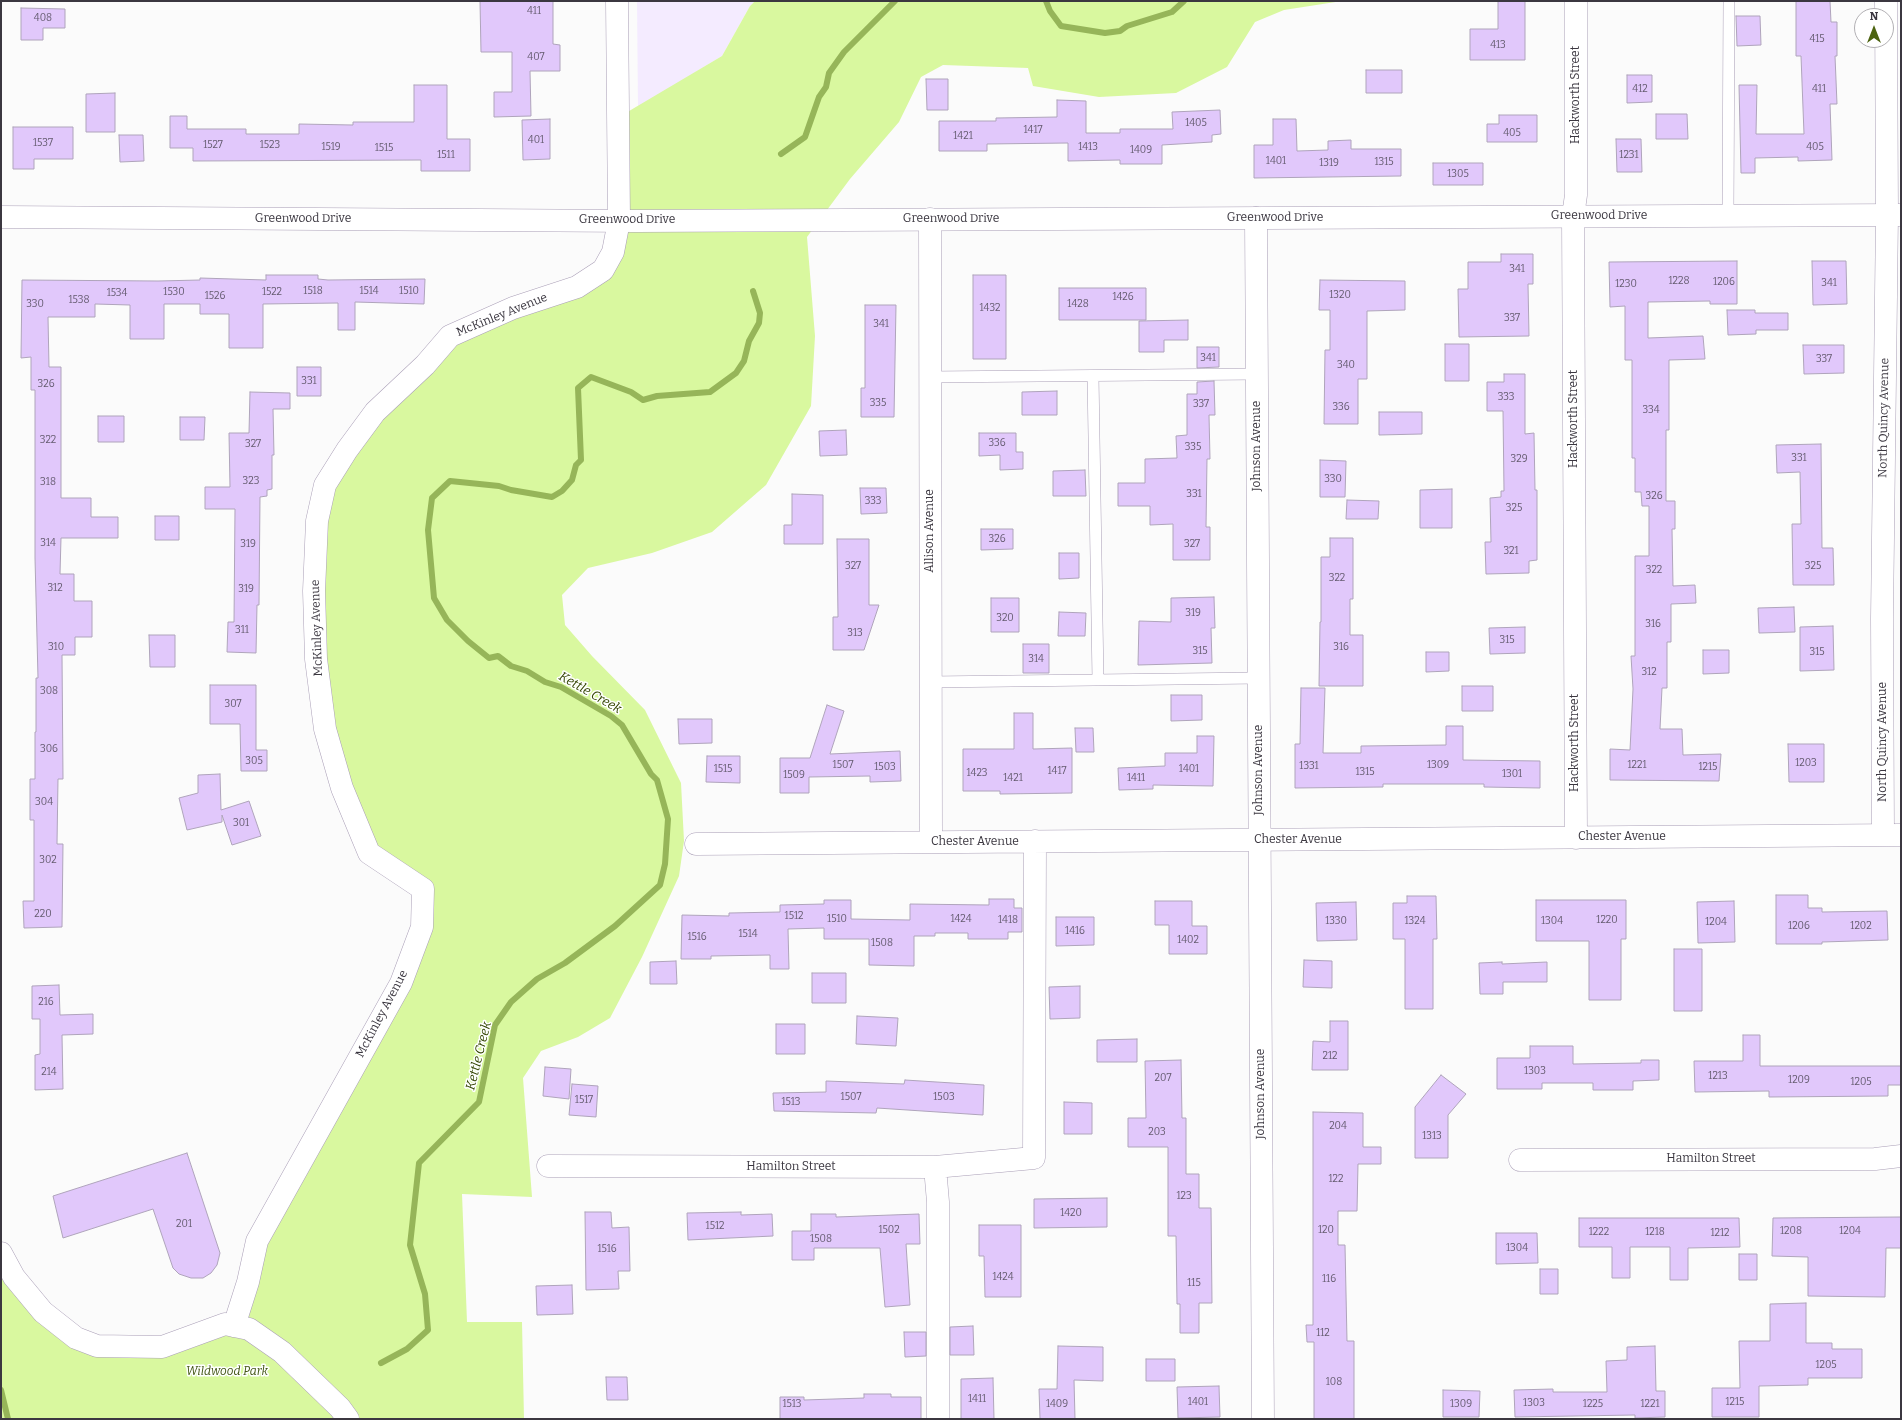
<!DOCTYPE html>
<html>
<head>
<meta charset="utf-8">
<style>
	body { margin:0 }
	#map { position:relative; width:1902px; height:1420px; overflow:hidden; background:#fbfbfb; font-family:Bitter,serif }
	canvas { display:block }
	.frame { position:absolute; inset:0; border:2px solid #3b3740; pointer-events:none }
	.north { position:absolute; left:1854px; top:8px; width:40px; height:40px; box-sizing:border-box; background:#fff; border:1px solid #b1afb3; border-radius:50%; rotate:0deg; font-size:11px; font-weight:700; line-height:16px; text-align:center; color:#3b3740 }
	.north::after { content:''; display:block; margin:auto; width:14px; height:18px; background:#4c6310; clip-path:polygon(50% 0,100% 100%,50% 72%,0 100%) }
</style>
</head>
<body>
<div id="map">
<canvas width="1902" height="1420"></canvas>
<div class="frame"></div>
<div class="north">N</div>
</div>
<script>
const g = document.querySelector('canvas').getContext('2d');
g.lineJoin = 'round';
function fill(path, color) { g.fillStyle = color; g.fill(path, 'evenodd'); }
const toPath = rows => new Path2D(rows.map(r => 'M' + r).join(''));
function strokePath(path, color, width, dash) { g.strokeStyle = color; g.lineWidth = width; g.lineCap = dash ? 'butt' : 'round'; g.setLineDash(dash || []); g.stroke(path); }
function label(font, color, halo, rows, align = 'center') {
  g.font = font + ' Bitter,serif'; g.lineWidth = 3; g.setLineDash([]); g.textBaseline = 'middle'; g.strokeStyle = halo; g.fillStyle = color; for (const [text, x, y, turn = 0] of rows) {
    g.save(); g.translate(x, y); g.rotate((+turn || 0) * Math.PI / 180); g.textAlign = isNaN(turn) ? turn : align; if (halo) g.strokeText(text, 0, 0); g.fillText(text, 0, 0); g.restore();
  }
}
fill(toPath([
	[637,1,755,1,750,6,722,56,638,107]
]), '#f4ebff');
fill(toPath([
	[755,1,1342,1,1284,10,1255,22,1227,67,1176,93,1099,97,1033,86,1028,68,943,65,921,77,899,122,850,179,807,237,815,336,811,406,766,485,712,532,652,553,588,568,562,595,565,625,592,656,645,710,681,783,684,841,679,876,642,957,610,1018,578,1037,541,1051,523,1078,532,1197,462,1194,467,1322,522,1322,524,1419,1,1419,1,1253,76,1338,162,1347,225,1324,248,1282,401,983,423,889,369,853,325,729,325,485,450,336,603,270,619,117,722,56,750,6]
]), '#d9f89f');
strokePath(toPath([
	[1046,1,1050,11,1061,26,1105,33,1120,31,1127,26,1172,12,1184,1],
	[781,154,805,137,819,97,826,87,829,73,844,52,895,1],
	[381,1363,407,1349,428,1330,425,1294,410,1245,419,1163,479,1102,495,1025,511,1002,537,979,565,963,615,926,660,885,665,864,668,819,657,780,651,774,622,725,611,716,561,687,545,682,527,671,511,666,498,656,489,658,468,641,447,620,434,598,428,530,432,498,450,481,499,486,511,490,552,497,562,491,572,480,576,465,581,460,578,388,591,377,631,392,643,400,657,396,710,392,736,373,744,361,749,341,759,323,760,313,753,291],
	[1,1390,8,1419]
]), '#96b559', 6);
const building = toPath([
	[480,1,553,1,553,44,560,45,560,71,530,71,531,116,494,117,494,92,512,92,512,52,481,52,480,1],
	[1498,1,1525,1,1525,60,1470,60,1470,29,1498,29,1498,1],
	[1796,1,1830,1,1831,22,1837,22,1837,56,1835,56,1837,104,1830,104,1832,160,1798,161,1798,157,1755,158,1755,173,1741,173,1739,85,1757,85,1756,134,1804,134,1801,56,1796,56,1796,1],
	[21,8,65,9,65,28,43,28,43,40,21,40,21,8],
	[1736,16,1760,16,1761,45,1737,46,1736,16],
	[1366,70,1402,70,1402,93,1366,93,1366,70],
	[1627,75,1652,75,1652,102,1627,103,1627,75],
	[926,79,948,79,948,110,927,110,926,79],
	[414,85,447,85,447,139,470,139,470,171,421,171,421,160,193,161,193,148,170,148,170,116,187,116,187,129,246,129,246,134,299,134,299,124,353,125,353,122,414,122,414,85],
	[115,93,115,132,86,132,86,94,115,93],
	[1057,100,1086,101,1086,133,1120,133,1120,129,1173,129,1172,112,1220,110,1221,134,1212,135,1212,142,1162,145,1162,164,1120,164,1120,160,1068,161,1068,143,987,144,987,151,939,151,939,121,996,121,996,118,1057,117,1057,100],
	[1656,114,1687,114,1688,139,1656,139,1656,114],
	[1499,115,1537,115,1537,142,1487,142,1487,124,1499,124,1499,115],
	[550,119,550,159,523,160,522,120,550,119],
	[1273,119,1296,119,1297,151,1328,150,1328,141,1351,140,1351,149,1401,149,1401,176,1254,178,1254,145,1273,145,1273,119],
	[13,127,73,127,73,159,34,159,34,169,13,169,13,127],
	[119,135,143,135,144,161,120,162,119,135],
	[1616,139,1641,139,1642,172,1617,172,1616,139],
	[1433,163,1483,163,1483,185,1433,185,1433,163],
	[1501,254,1533,254,1533,284,1528,284,1529,336,1459,337,1458,289,1468,289,1468,262,1501,262,1501,254],
	[1737,261,1737,304,1710,304,1710,301,1648,302,1648,338,1703,336,1705,359,1669,360,1669,430,1666,430,1666,501,1675,501,1675,529,1672,529,1673,586,1695,585,1696,603,1671,604,1671,642,1667,642,1667,688,1662,688,1660,729,1682,729,1683,755,1721,754,1719,781,1610,780,1610,749,1630,750,1633,689,1631,656,1635,656,1635,556,1649,556,1649,506,1642,506,1641,492,1635,492,1635,458,1632,458,1632,360,1625,360,1625,306,1610,307,1609,262,1737,261],
	[1812,261,1846,261,1847,304,1813,305,1812,261],
	[266,275,318,275,318,279,328,280,425,279,424,304,355,302,355,330,338,330,338,303,263,304,263,348,229,348,229,314,200,314,200,304,164,304,164,339,130,339,130,305,95,304,95,317,48,317,49,367,61,367,61,498,91,498,91,517,118,517,118,538,61,538,60,574,74,574,74,601,92,601,92,637,75,637,75,655,62,655,63,779,58,779,57,844,63,844,62,927,24,928,23,901,34,901,34,820,30,820,30,779,35,779,35,732,36,732,36,678,38,678,35,558,35,390,31,390,31,357,21,358,22,280,158,281,200,280,200,278,266,280,266,275],
	[973,275,1006,275,1006,359,973,359,973,275],
	[1320,280,1405,281,1405,310,1367,311,1367,379,1358,379,1358,424,1324,424,1325,350,1330,350,1330,310,1319,310,1320,280],
	[1059,288,1146,288,1146,320,1059,320,1059,288],
	[865,305,896,305,894,417,861,417,861,388,865,388,865,305],
	[1727,310,1755,310,1755,313,1788,313,1788,330,1756,330,1756,334,1728,335,1727,310],
	[1188,320,1188,340,1164,340,1164,352,1139,352,1139,321,1188,320],
	[1445,344,1469,344,1469,381,1445,381,1445,344],
	[1803,345,1844,345,1844,373,1804,374,1803,345],
	[1197,347,1219,347,1219,367,1197,368,1197,347],
	[297,367,321,367,321,396,297,396,297,367],
	[1504,374,1525,374,1525,434,1534,433,1535,490,1537,490,1537,560,1529,561,1529,573,1486,574,1485,542,1491,542,1490,498,1501,497,1501,491,1504,491,1503,411,1487,411,1487,382,1504,382,1504,374],
	[1214,381,1215,415,1209,415,1210,459,1207,459,1206,527,1210,527,1210,560,1173,560,1173,524,1150,525,1150,506,1118,506,1118,483,1145,483,1145,459,1177,458,1176,436,1187,435,1187,394,1197,394,1197,382,1214,381],
	[1057,391,1057,415,1022,415,1022,392,1057,391],
	[250,392,290,393,290,409,273,409,274,455,272,455,272,489,267,490,267,496,260,497,259,605,257,605,256,653,227,652,228,622,234,622,235,509,205,509,205,487,230,487,229,433,249,433,250,392],
	[1379,412,1422,412,1422,434,1379,435,1379,412],
	[98,416,124,416,124,442,98,442,98,416],
	[180,417,205,417,204,440,180,440,180,417],
	[846,430,847,455,820,456,819,431,846,430],
	[979,433,1016,433,1016,452,1023,452,1023,469,1000,470,1000,455,979,456,979,433],
	[1821,444,1822,548,1833,548,1834,585,1793,585,1792,524,1801,524,1800,472,1777,473,1776,445,1821,444],
	[1320,460,1346,461,1345,497,1320,497,1320,460],
	[1085,470,1086,496,1053,496,1053,471,1085,470],
	[860,488,886,488,887,513,861,514,860,488],
	[1452,489,1452,528,1420,528,1420,490,1452,489],
	[792,494,823,495,823,544,784,544,784,525,792,525,792,494],
	[1347,500,1379,501,1378,519,1346,519,1347,500],
	[155,516,179,516,179,540,155,540,155,516],
	[981,529,1013,529,1013,549,981,550,981,529],
	[1330,538,1353,538,1353,599,1350,599,1350,635,1363,635,1363,686,1319,686,1320,622,1321,622,1321,557,1330,557,1330,538],
	[837,539,869,539,869,605,879,605,864,650,833,650,833,617,838,617,837,539],
	[1059,553,1079,553,1079,578,1059,579,1059,553],
	[1214,597,1215,628,1211,628,1212,663,1138,665,1139,621,1171,622,1171,598,1214,597],
	[991,598,1019,598,1019,632,991,632,991,598],
	[1794,607,1795,632,1759,633,1758,608,1794,607],
	[1059,612,1086,613,1085,636,1058,636,1059,612],
	[1833,626,1834,670,1800,671,1800,627,1833,626],
	[1525,627,1525,653,1490,654,1489,628,1525,627],
	[149,635,175,635,175,667,150,667,149,635],
	[1023,644,1049,644,1049,673,1023,673,1023,644],
	[1703,650,1729,650,1729,673,1703,674,1703,650],
	[1426,652,1449,652,1449,671,1426,672,1426,652],
	[210,685,256,685,256,750,267,750,267,771,241,771,240,724,210,724,210,685],
	[1462,686,1493,686,1493,711,1462,711,1462,686],
	[1301,688,1325,688,1323,753,1361,753,1361,746,1446,745,1446,726,1463,726,1463,760,1540,761,1540,788,1484,787,1484,784,1383,784,1383,787,1295,788,1295,744,1300,744,1301,688],
	[1171,695,1202,695,1202,720,1171,721,1171,695],
	[827,705,844,711,830,754,900,751,901,781,870,782,870,776,809,777,809,793,780,793,780,758,810,758,827,705],
	[1014,713,1033,713,1033,749,1072,748,1072,793,1000,794,1000,791,963,791,963,749,1014,749,1014,713],
	[678,719,712,719,712,743,679,744,678,719],
	[1075,728,1093,728,1094,752,1076,752,1075,728],
	[1197,736,1214,736,1213,786,1153,785,1153,789,1119,790,1118,768,1165,766,1165,753,1197,753,1197,736],
	[1788,744,1824,744,1824,782,1789,782,1788,744],
	[707,756,740,756,740,783,706,782,707,756],
	[220,774,221,810,249,801,261,836,232,845,222,815,222,822,187,830,179,798,198,793,198,775,220,774],
	[1776,895,1808,895,1808,908,1822,908,1822,912,1887,911,1888,940,1822,942,1822,944,1776,944,1776,895],
	[1407,896,1436,896,1437,939,1433,939,1433,1009,1405,1009,1405,939,1393,939,1393,903,1407,903,1407,896],
	[989,899,1014,899,1014,908,1022,908,1022,932,1008,932,1008,939,968,939,968,933,935,933,935,936,914,936,914,966,869,965,869,939,824,939,824,928,788,929,789,969,770,969,770,955,711,956,711,959,681,959,682,915,729,916,729,913,780,912,780,905,824,904,824,900,851,900,851,919,910,920,910,904,989,905,989,899],
	[1536,900,1626,900,1626,939,1621,939,1621,1000,1589,1000,1589,941,1536,941,1536,900],
	[1155,901,1192,901,1192,926,1207,926,1207,954,1169,954,1169,925,1155,925,1155,901],
	[1734,901,1735,942,1698,943,1697,902,1734,901],
	[1356,902,1357,940,1317,941,1316,903,1356,902],
	[1056,917,1094,917,1094,945,1056,946,1056,917],
	[1674,949,1702,949,1702,1011,1674,1011,1674,949],
	[1304,960,1332,961,1332,988,1303,987,1304,960],
	[676,961,677,984,650,984,650,962,676,961],
	[1502,962,1502,964,1547,962,1547,982,1503,982,1503,994,1480,994,1479,963,1502,962],
	[812,973,846,973,846,1003,812,1003,812,973],
	[59,985,60,1015,93,1014,93,1034,62,1035,63,1089,35,1090,35,1055,40,1054,40,1019,32,1019,32,986,59,985],
	[1080,986,1080,1018,1050,1019,1049,987,1080,986],
	[857,1016,898,1018,896,1046,856,1044,857,1016],
	[1330,1021,1348,1021,1348,1070,1312,1070,1313,1041,1330,1042,1330,1021],
	[776,1024,805,1024,805,1054,776,1054,776,1024],
	[1743,1035,1760,1035,1760,1066,1901,1066,1901,1085,1888,1085,1888,1096,1769,1097,1769,1091,1695,1092,1694,1061,1743,1061,1743,1035],
	[1137,1039,1137,1062,1097,1062,1097,1040,1137,1039],
	[1530,1046,1573,1046,1573,1064,1641,1063,1641,1060,1659,1060,1659,1080,1633,1081,1633,1090,1593,1090,1593,1083,1542,1083,1542,1089,1497,1089,1497,1058,1530,1058,1530,1046],
	[1181,1060,1182,1118,1186,1118,1186,1174,1199,1174,1199,1208,1211,1208,1212,1303,1199,1303,1199,1333,1180,1333,1180,1304,1177,1304,1176,1236,1168,1236,1168,1147,1128,1147,1128,1118,1146,1118,1145,1061,1181,1060],
	[545,1067,571,1069,569,1099,543,1096,545,1067],
	[1441,1075,1466,1094,1448,1115,1448,1158,1415,1158,1415,1107,1441,1075],
	[905,1080,984,1085,983,1115,877,1108,876,1113,774,1111,773,1093,826,1092,826,1081,904,1084,905,1080],
	[572,1084,598,1086,596,1117,569,1115,572,1084],
	[1064,1102,1092,1103,1092,1134,1064,1134,1064,1102],
	[1313,1112,1363,1113,1363,1147,1381,1147,1381,1164,1358,1164,1357,1211,1338,1211,1338,1245,1345,1245,1347,1341,1354,1341,1354,1419,1314,1419,1314,1342,1307,1342,1306,1325,1313,1325,1313,1112],
	[187,1153,220,1253,217,1265,211,1273,203,1278,191,1278,179,1274,173,1268,153,1209,63,1238,53,1196,187,1153],
	[1107,1198,1107,1227,1034,1228,1034,1199,1107,1198],
	[585,1212,611,1212,612,1228,629,1227,630,1271,618,1271,619,1289,586,1290,585,1212],
	[741,1212,741,1215,772,1214,773,1236,688,1240,687,1213,741,1212],
	[811,1214,836,1214,836,1217,919,1214,920,1244,906,1244,910,1305,885,1307,880,1248,814,1248,814,1260,792,1260,792,1231,811,1231,811,1214],
	[1901,1217,1901,1248,1886,1248,1885,1297,1808,1296,1808,1257,1772,1256,1773,1218,1901,1217],
	[1579,1218,1739,1218,1740,1247,1688,1248,1688,1280,1670,1280,1670,1247,1630,1247,1630,1278,1612,1278,1612,1247,1579,1247,1579,1218],
	[979,1225,1021,1225,1021,1297,985,1297,984,1256,979,1256,979,1225],
	[1496,1233,1537,1233,1538,1263,1496,1264,1496,1233],
	[1739,1254,1757,1254,1757,1280,1739,1280,1739,1254],
	[1540,1269,1558,1269,1558,1294,1540,1294,1540,1269],
	[572,1285,573,1314,537,1315,536,1286,572,1285],
	[1806,1303,1806,1343,1832,1343,1832,1349,1862,1349,1862,1378,1808,1378,1808,1385,1759,1386,1759,1417,1712,1417,1712,1388,1740,1388,1739,1341,1770,1341,1770,1304,1806,1303],
	[973,1326,974,1355,950,1355,950,1327,973,1326],
	[904,1332,926,1332,926,1356,905,1357,904,1332],
	[1058,1346,1103,1347,1103,1381,1074,1380,1075,1419,1040,1419,1039,1389,1057,1389,1058,1346],
	[1655,1346,1656,1391,1665,1391,1665,1417,1635,1418,1635,1415,1515,1417,1514,1390,1553,1389,1553,1392,1607,1392,1606,1361,1627,1360,1627,1347,1655,1346],
	[1146,1359,1175,1359,1175,1381,1146,1381,1146,1359],
	[606,1377,627,1377,628,1400,607,1400,606,1377],
	[993,1378,994,1419,961,1419,961,1379,993,1378],
	[1219,1386,1220,1417,1178,1418,1177,1387,1219,1386],
	[1443,1390,1480,1391,1479,1417,1443,1417,1443,1390],
	[864,1394,891,1394,891,1397,921,1397,921,1419,780,1419,780,1397,804,1397,804,1400,864,1398,864,1394]
]);
fill(building, '#e1c8fb');
strokePath(building, '#afa4bb', 1);
const service = toPath([
	[1728,215,1729,1],
	[1093,376,1098,680],
	[930,377,1256,374],
	[930,682,1258,678]
]);
const minor = toPath([
	[1256,218,1263,1419],
	[930,219,931,842],
	[1883,835,1882,618,1887,215,1886,1],
	[1576,838,1573,216,1576,195,1576,1],
	[696,844,1901,835],
	[1520,1160,1875,1159,1901,1156],
	[548,1166,935,1167,1034,1158,1035,841],
	[935,1167,938,1202,938,1419],
	[1,1253,14,1277,43,1312,76,1338,97,1346,162,1347,225,1324,249,1329,282,1352,340,1408,348,1419],
	[234,1326,248,1282,257,1241,401,983,422,927,423,889,369,853,342,788,325,729,316,659,314,591,317,521,325,485,347,450,375,412,425,365,450,336,513,308,577,287,603,270,613,252,619,221,617,1]
]);
const tertiary = toPath([
	[1,217,636,221,1901,215]
]);
strokePath(service, '#aa9fb7', 12);
strokePath(minor, '#aa9fb7', 23);
strokePath(tertiary, '#aa9fb7', 23);
strokePath(service, '#fff', 11);
strokePath(minor, '#fff', 22);
strokePath(tertiary, '#fff', 22);
label('10px', '#645b6f', null, [
	["411",534,11],
	["408",43,18],
	["415",1817,39],
	["413",1498,45],
	["407",536,57],
	["412",1640,89],
	["411",1819,89],
	["1405",1196,123],
	["1417",1033,130],
	["405",1512,133],
	["1421",963,136],
	["401",536,140],
	["1537",43,143],
	["1527",213,145],
	["1523",270,145],
	["1519",331,147],
	["1413",1088,147],
	["405",1815,147],
	["1515",384,148],
	["1409",1141,150],
	["1511",446,155],
	["1231",1629,155],
	["1401",1276,161],
	["1315",1384,162],
	["1319",1329,163],
	["1305",1458,174],
	["341",1517,269],
	["1228",1679,281],
	["1206",1724,282],
	["341",1829,283],
	["1230",1626,284],
	["1518",313,291],
	["1514",369,291],
	["1510",409,291],
	["1530",174,292],
	["1522",272,292],
	["1534",117,293],
	["1320",1340,295],
	["1526",215,296],
	["1426",1123,297],
	["1538",79,300],
	["330",35,304],
	["1428",1078,304],
	["1432",990,308],
	["337",1512,318],
	["341",881,324],
	["341",1208,358],
	["337",1824,359],
	["340",1346,365],
	["331",309,381],
	["326",46,384],
	["333",1506,397],
	["335",878,403],
	["337",1201,404],
	["336",1341,407],
	["334",1651,410],
	["322",48,440],
	["336",997,443],
	["327",253,444],
	["335",1193,447],
	["331",1799,458],
	["329",1519,459],
	["330",1333,479],
	["323",251,481],
	["318",48,482],
	["331",1194,494],
	["326",1654,496],
	["333",873,501],
	["325",1514,508],
	["326",997,539],
	["314",48,543],
	["319",248,544],
	["327",1192,544],
	["321",1511,551],
	["327",853,566],
	["325",1813,566],
	["322",1654,570],
	["322",1337,578],
	["312",55,588],
	["319",246,589],
	["319",1193,613],
	["320",1005,618],
	["316",1653,624],
	["311",242,630],
	["313",855,633],
	["315",1507,640],
	["310",56,647],
	["316",1341,647],
	["315",1200,651],
	["315",1817,652],
	["314",1036,659],
	["312",1649,672],
	["308",49,691],
	["307",233,704],
	["306",49,749],
	["305",254,761],
	["1203",1806,763],
	["1507",843,765],
	["1309",1438,765],
	["1221",1637,765],
	["1331",1309,766],
	["1503",885,767],
	["1215",1708,767],
	["1515",723,769],
	["1401",1189,769],
	["1417",1057,771],
	["1315",1365,772],
	["1423",977,773],
	["1301",1512,774],
	["1509",794,775],
	["1421",1013,778],
	["1411",1136,778],
	["304",44,802],
	["301",241,823],
	["302",48,860],
	["220",43,914],
	["1512",794,916],
	["1510",837,919],
	["1424",961,919],
	["1418",1008,920],
	["1220",1607,920],
	["1330",1336,921],
	["1324",1415,921],
	["1304",1552,921],
	["1204",1716,922],
	["1206",1799,926],
	["1202",1861,926],
	["1416",1075,931],
	["1514",748,934],
	["1516",697,937],
	["1402",1188,940],
	["1508",882,943],
	["216",46,1002],
	["212",1330,1056],
	["1303",1535,1071],
	["214",49,1072],
	["1213",1718,1076],
	["207",1163,1078],
	["1209",1799,1080],
	["1205",1861,1082],
	["1507",851,1097],
	["1503",944,1097],
	["1517",584,1100],
	["1513",791,1102],
	["204",1338,1126],
	["203",1157,1132],
	["1313",1432,1136],
	["122",1336,1179],
	["123",1184,1196],
	["1420",1071,1213],
	["201",184,1224],
	["1512",715,1226],
	["1502",889,1230],
	["120",1326,1230],
	["1208",1791,1231],
	["1204",1850,1231],
	["1222",1599,1232],
	["1218",1655,1232],
	["1212",1720,1233],
	["1508",821,1239],
	["1304",1517,1248],
	["1516",607,1249],
	["1424",1003,1277],
	["116",1329,1279],
	["115",1194,1283],
	["112",1323,1333],
	["1205",1826,1365],
	["108",1334,1382],
	["1411",977,1399],
	["1401",1198,1402],
	["1215",1735,1402],
	["1303",1534,1403],
	["1513",792,1404],
	["1409",1057,1404],
	["1309",1461,1404],
	["1225",1593,1404],
	["1221",1650,1404]
]);
label('12px', '#3b3740', '#fff', [
	["Hackworth Street",1576,95,-90],
	["Greenwood Drive",1599,216],
	["Greenwood Drive",1275,218],
	["Greenwood Drive",303,219],
	["Greenwood Drive",951,219],
	["Greenwood Drive",627,220],
	["McKinley Avenue",502,315,-22],
	["North Quincy Avenue",1884,418,-89],
	["Hackworth Street",1574,419,-90],
	["Johnson Avenue",1257,446,-90],
	["Allison Avenue",930,531,-90],
	["McKinley Avenue",317,628,-92],
	["North Quincy Avenue",1883,742,-90],
	["Hackworth Street",1575,743,-90],
	["Johnson Avenue",1259,770,-90],
	["Chester Avenue",1622,837],
	["Chester Avenue",1298,840],
	["Chester Avenue",975,842],
	["McKinley Avenue",382,1014,-62],
	["Johnson Avenue",1261,1094,-90],
	["Hamilton Street",1711,1159],
	["Hamilton Street",791,1167]
]);
label('italic 12px', '#435615', '#fff', [
	["Wildwood Park",227,1372]
]);
label('italic 13px', '#334500', '#fff', [
	["Kettle Creek",590,693,30],
	["Kettle Creek",479,1056,-76]
]);
</script>
</body>
</html>
